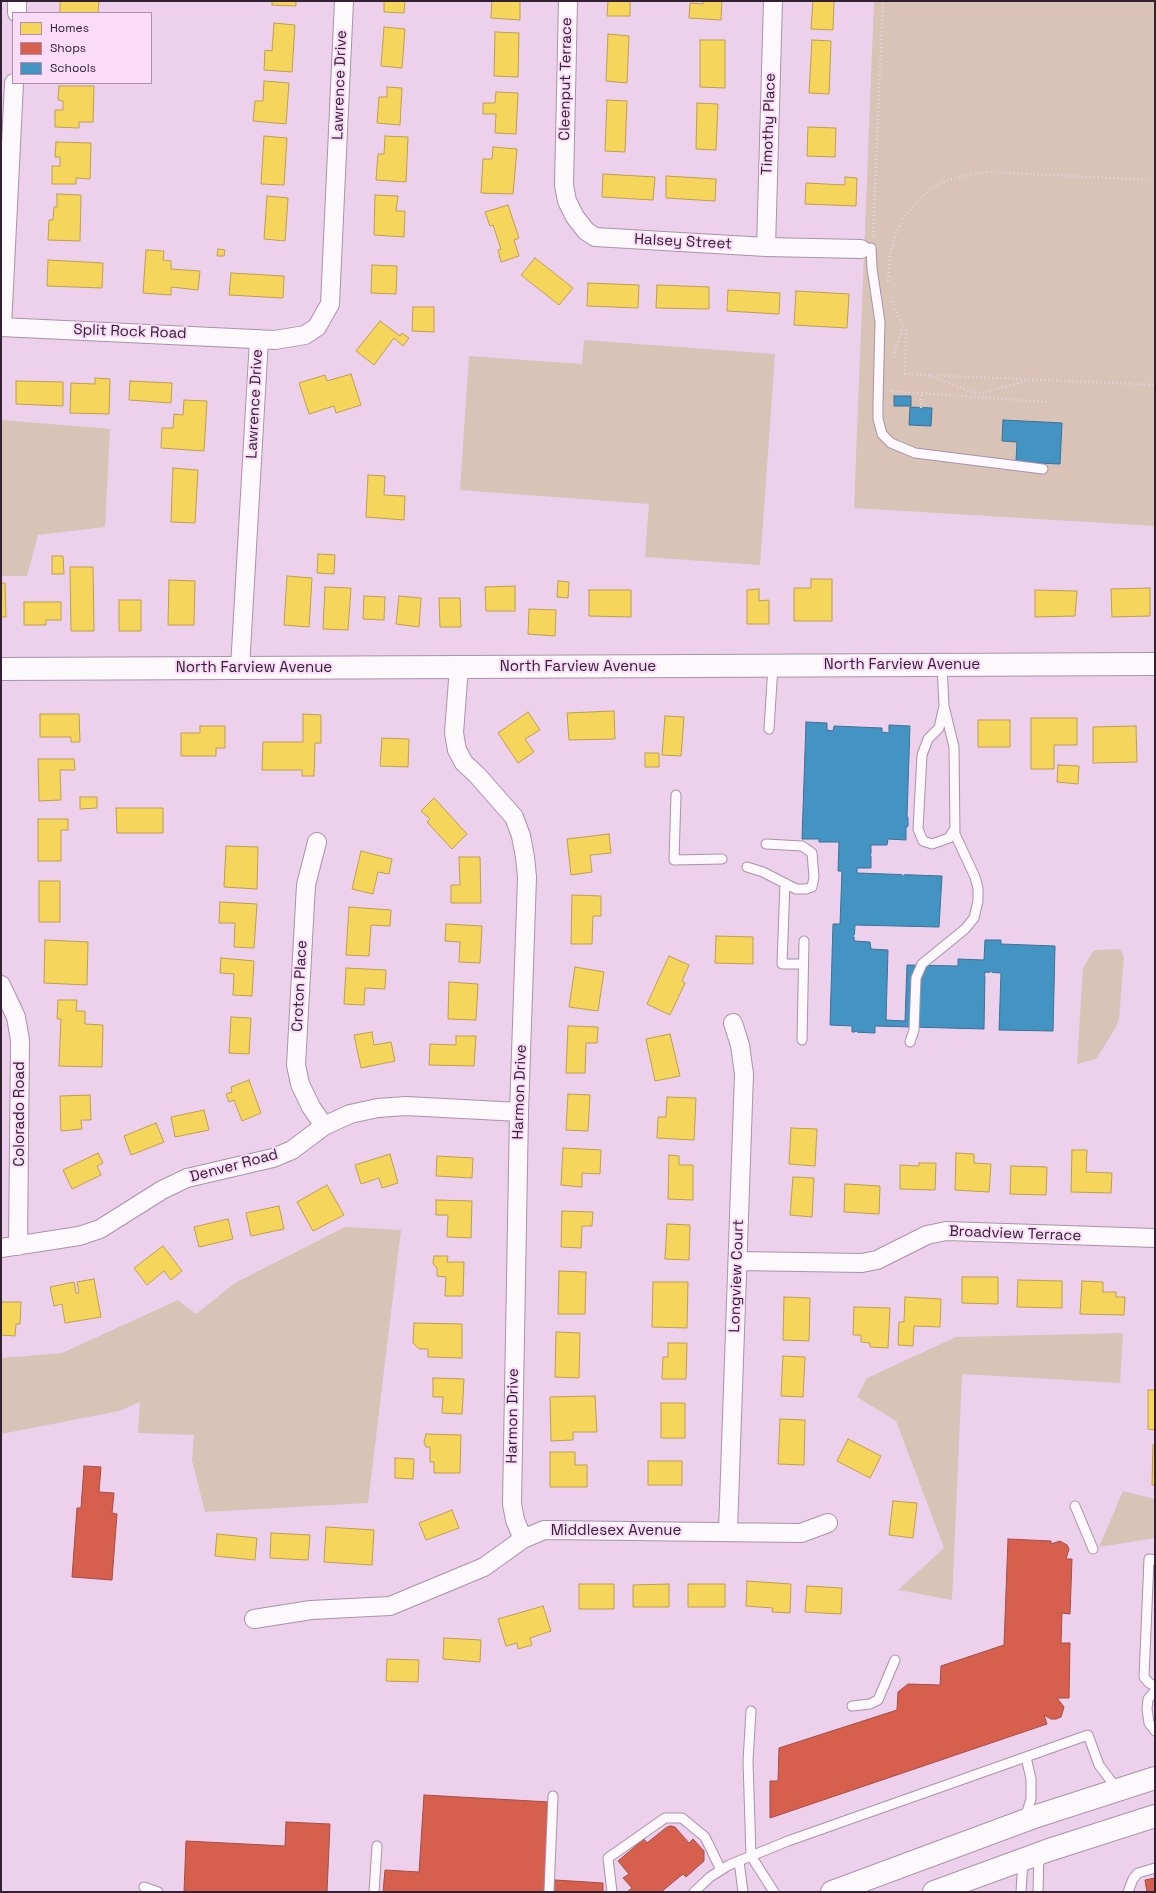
<!DOCTYPE html>
<html>
<head>
<meta charset="utf-8">
<style>
	body { margin:0 }
	#map { position:relative; width:1156px; height:1893px; overflow:hidden; background:#edd1ec; font-family:"Space Grotesk",sans-serif }
	canvas { display:block }
	.frame { position:absolute; inset:0; border:2px solid #332032; pointer-events:none }
	.legend { position:absolute; left:12px; top:12px; width:140px; height:72px; box-sizing:border-box; background:#fadbf8; border:1px solid #aa90a9; margin:0; padding:5px 7px; list-style:none; font-size:12px; color:#332032 }
	.legend li { display:flex; align-items:center; gap:8px; height:20px }
	.legend b { width:20px; border:1px solid #aa90a9 }
</style>
</head>
<body>
<div id="map">
<canvas width="1156" height="1893"></canvas>
<div class="frame"></div>
<ul class="legend">
<li><b style="height:11px;background:#f6d55c"></b>Homes</li>
<li><b style="height:11px;background:#d6604d"></b>Shops</li>
<li><b style="height:11px;background:#4393c3"></b>Schools</li>
</ul>
</div>
<script>
const g = document.querySelector('canvas').getContext('2d');
g.lineJoin = 'round';
function fill(path, color) { g.fillStyle = color; g.fill(path, 'evenodd'); }
const toPath = rows => new Path2D(rows.map(r => 'M' + r).join(''));
function strokePath(path, color, width, dash) { g.strokeStyle = color; g.lineWidth = width; g.lineCap = dash ? 'butt' : 'round'; g.setLineDash(dash || []); g.stroke(path); }
function label(font, color, halo, rows, align = 'center') {
  g.font = font + ' "Space Grotesk",sans-serif'; g.lineWidth = 4; g.setLineDash([]); g.textBaseline = 'middle'; g.strokeStyle = halo; g.fillStyle = color; for (const [text, x, y, turn = 0] of rows) {
    g.save(); g.translate(x, y); g.rotate((+turn || 0) * Math.PI / 180); g.textAlign = isNaN(turn) ? turn : align; if (halo) g.strokeText(text, 0, 0); g.fillText(text, 0, 0); g.restore();
  }
}
fill(toPath([
	[874,1,1155,1,1155,526,854,508],
	[584,340,775,354,760,565,645,557,649,504,460,490,469,356,582,364],
	[1,420,110,429,105,527,38,535,27,576,1,576],
	[1120,949,1124,957,1119,1019,1115,1029,1096,1059,1077,1064,1083,968,1092,953,1095,950],
	[345,1227,401,1230,368,1503,205,1512,192,1460,194,1435,138,1433,140,1402,119,1411,1,1434,1,1358,62,1353,178,1300,196,1314,235,1283],
	[1123,1333,1120,1383,962,1374,952,1600,898,1590,944,1548,896,1421,857,1397,867,1378,956,1337],
	[1123,1491,1155,1499,1155,1538,1099,1547]
]), '#d9c2b6');
const homes = toPath([
	[60,1,99,1,98,13,60,13,60,1],
	[272,1,296,1,296,6,272,5,272,1],
	[384,1,405,1,404,13,384,12,384,1],
	[492,1,520,1,520,20,491,18,492,1],
	[608,1,630,1,630,16,607,16,608,1],
	[703,1,722,1,721,20,689,18,690,3,703,4,703,1],
	[813,1,834,1,833,30,811,29,813,1],
	[274,23,295,25,292,72,264,70,265,50,272,51,274,23],
	[384,27,405,29,402,68,381,66,384,27],
	[495,32,519,33,518,77,494,76,495,32],
	[608,34,629,36,627,83,606,81,608,34],
	[700,40,725,40,725,88,700,87,700,40],
	[812,40,831,41,829,94,809,93,812,40],
	[264,81,289,83,286,124,253,121,255,101,263,101,264,81],
	[59,86,94,86,93,122,79,122,79,128,55,127,55,110,63,110,63,101,58,100,59,86],
	[387,87,402,88,400,125,377,123,379,97,387,97,387,87],
	[496,92,518,93,516,134,495,133,496,114,483,114,483,103,495,103,496,92],
	[607,100,627,101,625,152,605,151,607,100],
	[697,103,718,104,716,150,696,149,697,103],
	[808,127,836,128,835,157,807,156,808,127],
	[264,136,287,138,284,185,261,184,264,136],
	[385,136,408,137,406,182,376,180,378,154,384,154,385,136],
	[56,142,91,143,90,179,76,178,76,184,52,184,52,166,60,166,60,157,55,157,56,142],
	[493,147,517,149,513,194,481,193,483,159,492,159,493,147],
	[603,174,655,177,653,200,602,197,603,174],
	[666,176,716,179,715,201,666,198,666,176],
	[845,177,857,178,856,206,805,204,806,183,845,185,845,177],
	[57,194,81,195,80,241,48,240,49,220,53,220,54,207,57,207,57,194],
	[375,195,398,196,396,211,405,211,404,237,374,235,375,195],
	[267,196,288,198,285,241,264,239,267,196],
	[508,205,519,238,514,240,519,256,501,262,498,250,501,249,493,225,490,226,485,212,508,205],
	[218,249,225,250,224,256,217,256,218,249],
	[146,250,164,251,163,260,171,261,171,269,200,271,198,290,171,287,171,295,143,293,146,250],
	[535,258,573,288,559,305,521,275,535,258],
	[48,260,103,263,102,288,47,286,48,260],
	[372,265,397,266,396,294,371,293,372,265],
	[231,273,284,276,283,298,229,295,231,273],
	[588,283,639,285,638,308,587,306,588,283],
	[657,285,709,287,709,309,656,308,657,285],
	[728,290,780,293,779,314,727,311,728,290],
	[796,291,849,294,847,328,794,325,796,291],
	[413,307,434,307,434,332,412,331,413,307],
	[380,321,400,336,402,333,409,338,403,346,394,338,374,365,356,351,380,321],
	[351,374,361,405,336,413,334,406,309,414,299,383,325,375,327,381,351,374],
	[95,378,110,379,109,414,70,413,71,383,95,384,95,378],
	[16,381,63,382,63,406,16,404,16,381],
	[130,381,172,383,171,403,129,400,130,381],
	[184,400,207,401,204,451,161,448,162,428,173,428,174,414,183,415,184,400],
	[173,468,198,470,195,523,171,522,173,468],
	[368,475,385,476,384,495,405,496,404,520,366,517,368,475],
	[318,554,335,555,334,574,317,573,318,554],
	[52,556,63,556,64,574,52,574,52,556],
	[70,567,93,567,94,631,71,631,70,567],
	[287,576,312,578,309,627,284,625,287,576],
	[811,579,832,579,832,621,794,621,794,588,811,588,811,579],
	[169,580,195,581,194,625,168,625,169,580],
	[558,581,569,582,568,598,557,597,558,581],
	[1,583,5,583,6,617,1,617,1,583],
	[515,586,515,611,486,611,485,587,515,586],
	[325,587,351,588,348,630,323,629,325,587],
	[1150,588,1150,616,1112,617,1111,589,1150,588],
	[759,589,759,601,769,600,769,624,747,624,747,590,759,589],
	[589,590,631,590,631,617,589,616,589,590],
	[1035,590,1077,591,1075,616,1035,617,1035,590],
	[364,596,385,597,384,620,363,619,364,596],
	[399,596,421,598,419,627,396,624,399,596],
	[439,598,460,598,461,627,440,627,439,598],
	[119,600,141,600,141,631,119,631,119,600],
	[24,602,61,602,61,620,46,620,46,625,24,625,24,602],
	[529,609,556,610,555,636,528,634,529,609],
	[614,711,615,739,569,740,567,713,614,711],
	[528,712,540,730,525,739,534,752,518,763,498,733,528,712],
	[40,714,79,714,80,742,71,742,71,737,40,737,40,714],
	[303,714,321,715,321,743,315,743,314,776,302,776,302,770,262,770,263,742,303,742,303,714],
	[665,716,684,717,681,756,662,755,665,716],
	[1031,718,1077,718,1077,745,1054,745,1054,769,1031,769,1031,718],
	[978,720,1010,720,1010,747,978,747,978,720],
	[200,726,225,726,225,748,216,748,216,756,181,756,181,733,200,733,200,726],
	[1136,726,1137,762,1093,763,1093,727,1136,726],
	[382,738,409,739,408,767,380,766,382,738],
	[645,753,659,753,659,767,645,767,645,753],
	[38,759,74,759,75,770,60,770,61,800,39,801,38,759],
	[1058,765,1079,766,1078,784,1057,782,1058,765],
	[80,797,97,797,97,808,80,809,80,797],
	[434,798,467,834,452,849,427,822,430,819,421,811,434,798],
	[116,808,163,808,163,833,117,833,116,808],
	[38,819,68,819,68,830,61,830,61,861,38,861,38,819],
	[609,834,611,853,590,855,592,872,571,875,567,839,609,834],
	[226,846,258,847,257,889,224,887,226,846],
	[361,851,392,859,389,874,378,872,373,894,352,889,361,851],
	[459,857,480,857,481,903,451,903,451,885,460,885,459,857],
	[39,881,60,881,60,922,39,922,39,881],
	[572,895,601,896,601,916,593,916,592,944,571,944,572,895],
	[220,902,257,904,254,948,234,947,235,923,219,923,220,902],
	[349,907,391,910,390,926,371,925,369,956,346,955,349,907],
	[446,924,482,926,480,963,459,962,460,942,445,941,446,924],
	[716,936,753,937,753,964,715,963,716,936],
	[45,940,88,942,87,985,44,983,45,940],
	[669,956,689,965,682,981,685,983,670,1015,647,1004,669,956],
	[221,958,254,961,252,996,233,995,234,974,220,973,221,958],
	[575,967,604,972,598,1011,569,1007,575,967],
	[346,968,386,970,385,989,365,988,364,1005,344,1004,346,968],
	[449,982,478,984,476,1020,448,1019,449,982],
	[58,1000,77,1000,76,1011,85,1011,85,1024,103,1025,102,1067,59,1066,61,1019,57,1019,58,1000],
	[231,1017,251,1018,249,1054,229,1053,231,1017],
	[568,1026,598,1027,597,1043,586,1043,585,1073,566,1073,568,1026],
	[372,1032,374,1045,391,1042,395,1061,361,1068,354,1035,372,1032],
	[670,1034,680,1076,655,1081,646,1039,670,1034],
	[456,1036,476,1036,474,1066,429,1065,430,1044,456,1045,456,1036],
	[249,1080,261,1113,242,1121,234,1100,229,1102,226,1094,232,1092,231,1087,249,1080],
	[568,1094,590,1095,588,1131,566,1130,568,1094],
	[90,1095,91,1120,81,1120,82,1129,61,1131,60,1096,90,1095],
	[667,1097,696,1098,694,1140,657,1138,658,1117,666,1117,667,1097],
	[204,1110,209,1130,175,1137,171,1117,204,1110],
	[156,1123,164,1142,131,1155,124,1136,156,1123],
	[791,1128,817,1129,815,1166,789,1164,791,1128],
	[563,1148,601,1150,600,1174,582,1173,582,1187,561,1185,563,1148],
	[1072,1150,1087,1150,1086,1172,1112,1173,1111,1193,1071,1192,1072,1150],
	[98,1153,103,1163,97,1166,101,1175,72,1189,63,1170,98,1153],
	[956,1153,974,1154,974,1163,991,1164,989,1192,955,1190,956,1153],
	[390,1154,398,1183,382,1188,379,1178,361,1184,355,1165,390,1154],
	[669,1155,679,1156,679,1165,693,1165,693,1200,668,1199,669,1155],
	[437,1156,473,1158,472,1178,436,1176,437,1156],
	[919,1163,936,1163,935,1190,900,1189,900,1165,919,1166,919,1163],
	[1011,1166,1047,1167,1046,1195,1010,1194,1011,1166],
	[793,1177,814,1178,812,1217,790,1215,793,1177],
	[845,1184,880,1186,879,1214,844,1212,845,1184],
	[327,1185,344,1215,313,1231,297,1202,327,1185],
	[436,1200,472,1201,471,1238,447,1237,448,1215,436,1215,436,1200],
	[279,1206,284,1229,251,1236,246,1213,279,1206],
	[562,1211,593,1212,592,1226,582,1226,581,1248,561,1247,562,1211],
	[228,1219,233,1239,199,1247,194,1227,228,1219],
	[667,1224,690,1225,689,1260,665,1259,667,1224],
	[163,1246,182,1271,171,1280,164,1271,147,1285,134,1268,163,1246],
	[434,1256,448,1256,447,1262,464,1262,463,1296,445,1296,446,1277,437,1276,437,1268,433,1264,434,1256],
	[559,1271,586,1272,585,1314,558,1314,559,1271],
	[962,1277,998,1277,998,1304,962,1303,962,1277],
	[94,1279,101,1317,65,1323,62,1304,54,1306,50,1287,74,1282,76,1293,79,1293,77,1282,94,1279],
	[1018,1280,1062,1281,1062,1308,1017,1307,1018,1280],
	[1082,1281,1103,1282,1103,1292,1116,1292,1116,1297,1125,1297,1124,1315,1080,1314,1082,1281],
	[653,1282,688,1282,687,1328,652,1327,653,1282],
	[784,1297,810,1298,809,1341,783,1340,784,1297],
	[905,1297,941,1299,940,1327,914,1326,913,1346,898,1345,899,1322,904,1322,905,1297],
	[1,1302,21,1302,20,1324,16,1324,15,1336,1,1335,1,1302],
	[854,1307,890,1308,888,1348,870,1347,870,1343,861,1342,861,1335,853,1335,854,1307],
	[414,1323,462,1324,462,1358,428,1357,428,1349,419,1349,413,1343,414,1323],
	[556,1332,580,1333,579,1378,555,1377,556,1332],
	[668,1343,687,1343,686,1379,662,1379,663,1357,668,1357,668,1343],
	[783,1356,805,1357,803,1397,781,1396,783,1356],
	[433,1378,464,1379,462,1414,442,1413,443,1397,433,1397,433,1378],
	[1148,1390,1155,1390,1155,1430,1148,1429,1148,1390],
	[595,1396,597,1432,573,1432,573,1440,551,1441,550,1397,595,1396],
	[661,1403,685,1403,685,1438,661,1438,661,1403],
	[780,1419,805,1420,804,1465,778,1464,780,1419],
	[426,1434,461,1435,460,1473,434,1473,434,1462,430,1462,430,1447,426,1447,424,1442,426,1434],
	[848,1439,881,1456,870,1478,837,1461,848,1439],
	[1153,1445,1155,1445,1155,1485,1152,1485,1153,1445],
	[550,1452,575,1452,575,1465,587,1465,587,1487,550,1487,550,1452],
	[395,1458,414,1459,413,1479,395,1478,395,1458],
	[648,1461,682,1461,682,1485,648,1485,648,1461],
	[893,1501,917,1503,913,1538,889,1535,893,1501],
	[452,1510,459,1528,426,1540,419,1523,452,1510],
	[326,1527,374,1530,372,1565,324,1562,326,1527],
	[271,1533,310,1535,308,1560,270,1558,271,1533],
	[217,1534,257,1538,255,1560,215,1556,217,1534],
	[747,1581,791,1584,790,1613,772,1612,773,1608,746,1606,747,1581],
	[579,1584,614,1584,614,1609,579,1609,579,1584],
	[669,1584,669,1607,633,1607,633,1585,669,1584],
	[688,1584,725,1584,725,1607,688,1607,688,1584],
	[807,1586,842,1588,841,1614,805,1612,807,1586],
	[543,1606,551,1631,530,1638,532,1645,518,1649,517,1643,506,1646,498,1619,543,1606],
	[444,1638,481,1640,480,1662,443,1659,444,1638],
	[387,1659,419,1660,418,1682,386,1681,387,1659]
]);
fill(homes, '#f6d55c');
strokePath(homes, '#bc9f4f', 1);
const shops = toPath([
	[84,1466,101,1467,99,1492,114,1493,112,1513,117,1514,112,1580,72,1577,77,1508,81,1508,84,1466],
	[1008,1539,1051,1541,1051,1544,1060,1541,1067,1545,1069,1549,1066,1559,1072,1559,1070,1614,1062,1613,1061,1643,1070,1643,1069,1698,1057,1698,1064,1707,1061,1717,1056,1719,1051,1719,1044,1715,1047,1724,770,1818,770,1781,778,1781,779,1748,897,1710,898,1692,908,1684,940,1685,941,1666,1004,1645,1008,1539],
	[424,1795,550,1802,545,1892,383,1892,385,1870,419,1872,424,1795],
	[286,1822,330,1824,327,1892,184,1892,186,1841,285,1846,286,1822],
	[671,1826,675,1827,689,1843,693,1839,704,1851,704,1861,686,1877,683,1874,661,1892,627,1892,632,1888,623,1878,629,1874,618,1861,644,1839,647,1843,667,1827,671,1826],
	[1155,1878,1155,1892,1147,1892,1145,1880,1155,1878],
	[555,1880,603,1883,603,1892,554,1892,555,1880]
]);
fill(shops, '#d6604d');
strokePath(shops, '#a54d45', 1);
const schools = toPath([
	[894,396,911,396,911,406,894,406,894,396],
	[910,407,932,408,931,426,909,425,910,407],
	[1003,420,1062,423,1060,464,1016,462,1017,442,1002,441,1003,420],
	[806,722,827,723,827,730,833,731,834,726,882,728,882,732,889,733,889,725,910,726,907,816,908,818,908,826,906,828,906,840,888,839,887,845,871,845,871,868,857,868,857,873,942,876,939,927,855,925,854,941,870,942,871,949,888,950,886,1020,905,1021,907,965,958,966,958,959,984,960,985,940,1001,940,1001,944,1055,946,1053,1031,999,1030,1001,973,985,972,984,1029,875,1026,875,1033,852,1032,852,1026,830,1025,833,924,840,924,842,871,838,871,839,842,819,842,819,839,802,839,806,722]
]);
fill(schools, '#4393c3');
strokePath(schools, '#3e7098', 1);
const lane = toPath([
	[861,249,871,248,872,268,880,322,878,402,878,419,882,434,891,443,915,453,1043,469],
	[942,665,944,706,939,728,928,739,922,755,918,829,923,841,932,844,949,838,954,830],
	[769,729,773,666],
	[676,795,674,860,722,859],
	[747,867,763,872,796,889,806,889,812,887,814,877,812,853,802,846,766,844],
	[785,883,782,964,803,964],
	[802,1040,804,941],
	[910,1042,914,1030,916,978,922,964,965,929,974,918,978,901,978,888,975,877,955,834,954,747,944,706],
	[1075,1506,1093,1549],
	[1155,1560,1149,1559,1144,1677,1149,1683,1155,1686],
	[1155,1691,1148,1699,1147,1709,1149,1723,1155,1731],
	[852,1706,870,1704,878,1700,895,1660],
	[751,1711,748,1761,751,1856,774,1892],
	[1025,1818,1031,1799,1031,1779,1026,1757],
	[739,1861,743,1892],
	[144,1887,158,1892],
	[374,1892,377,1846],
	[549,1892,553,1796],
	[612,1892,608,1858,665,1818,682,1818,705,1837,721,1870],
	[694,1892,710,1877,729,1865,788,1841,1088,1735,1099,1765,1117,1789],
	[1021,1892,1023,1860],
	[1038,1892,1039,1853],
	[1128,1892,1133,1879,1138,1873,1155,1868]
]);
const street = toPath([
	[568,1,564,185,567,201,575,217,586,231,595,237,766,247,861,249],
	[17,13,17,1],
	[766,247,773,1],
	[1,327,275,340,305,335,317,327,330,304,344,1],
	[2,327,14,83],
	[459,667,454,733,457,750,464,763,477,775,514,817,521,836,525,857,527,877,519,1112,512,1504,515,1520,523,1539],
	[240,668,259,339],
	[317,842,306,885,296,1065,300,1084,311,1107,324,1126],
	[1,985,16,1017,20,1040,18,1246],
	[1,1248,79,1236,100,1229,162,1190,187,1178,273,1158,292,1150,324,1126,350,1114,378,1108,406,1106,519,1112],
	[738,1261,862,1263,877,1260,927,1235,946,1231,1155,1238],
	[728,1531,744,1074,740,1045,733,1023],
	[254,1619,311,1610,390,1606,484,1567,523,1539,544,1530,801,1533,828,1523]
]);
const secondary = toPath([
	[1,669,1155,664]
]);
const highway = toPath([
	[832,1892,1037,1816,1155,1778],
	[934,1892,1049,1850,1155,1816]
]);
strokePath(lane, '#a893a7', 11);
strokePath(street, '#a893a7', 20);
strokePath(secondary, '#a893a7', 24);
strokePath(highway, '#a893a7', 24);
strokePath(toPath([
	[873,236,883,1],
	[888,281,890,254,895,236,904,217,916,202,931,189,948,180,964,176,989,172,1155,180],
	[891,297,898,317,906,329,905,374,1155,385],
	[893,357,903,325],
	[930,376,978,394,1026,381],
	[891,390,891,392,921,393],
	[921,408,921,393,1047,402],
	[850,647,853,606,854,435,851,408,853,388,859,279],
	[910,687,912,742],
	[912,849,915,855,915,875],
	[871,855,922,855],
	[903,875,904,866,915,867],
	[945,929,950,855],
	[854,936,916,941,925,940,937,934],
	[985,975,1001,976],
	[903,976,904,950,911,941],
	[856,1032,856,1036,881,1037,892,1035,900,1030],
	[928,1042,928,1030,941,1030,941,1050,938,1050],
	[941,1050,971,1050,989,1036,991,972]
]), '#e1d8e0', 2.5, [1, 3]);
strokePath(lane, '#fcf8fc', 9);
strokePath(street, '#fcf8fc', 18);
strokePath(secondary, '#fcf8fc', 22);
strokePath(highway, '#fcf8fc', 22);
label('15px', '#332032', '#fadbf8', [
	["Cleenput Terrace",566,79,-89],
	["Lawrence Drive",340,85,-88],
	["Timothy Place",769,124,-88],
	["Halsey Street",683,242,3],
	["Split Rock Road",130,332,2],
	["Lawrence Drive",255,404,-87],
	["North Farview Avenue",902,665],
	["North Farview Avenue",578,667],
	["North Farview Avenue",254,668],
	["Croton Place",300,986,-87],
	["Harmon Drive",520,1092,-88],
	["Colorado Road",20,1114,-90],
	["Denver Road",234,1166,-15],
	["Broadview Terrace",1015,1234,2],
	["Longview Court",737,1276,-88],
	["Harmon Drive",513,1416,-89],
	["Middlesex Avenue",616,1531]
]);
</script>
</body>
</html>
